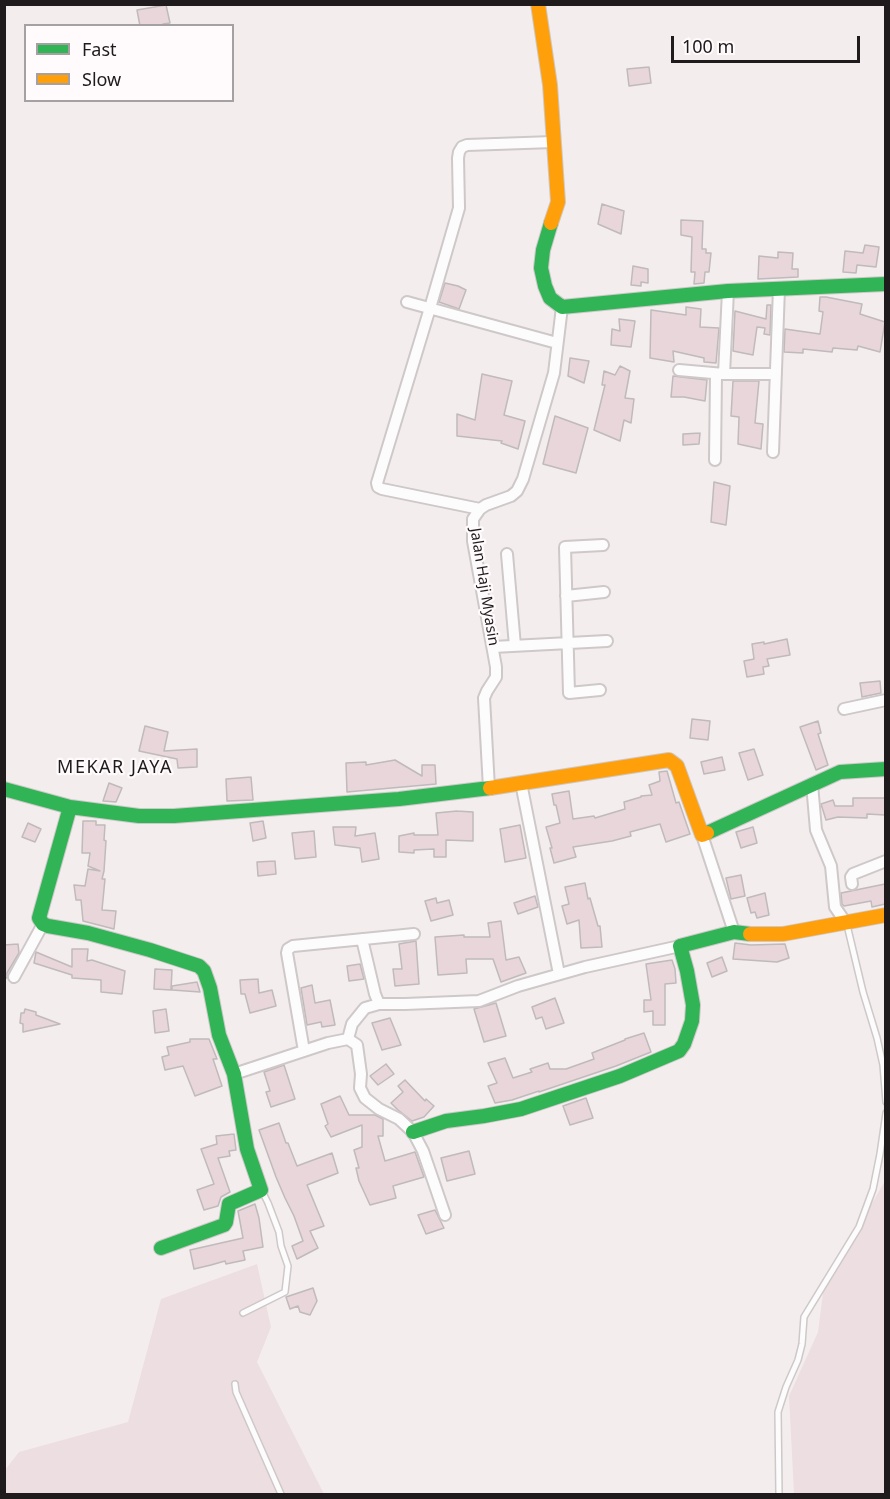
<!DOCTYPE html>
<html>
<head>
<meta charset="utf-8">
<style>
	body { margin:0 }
	#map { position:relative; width:890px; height:1499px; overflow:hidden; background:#f4edee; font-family:"Noto Sans",sans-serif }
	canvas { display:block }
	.frame { position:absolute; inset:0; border:6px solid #1f1a1b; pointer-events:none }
	.legend { position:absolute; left:24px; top:24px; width:210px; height:78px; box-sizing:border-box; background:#fffafb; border:2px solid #a5a0a1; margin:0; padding:8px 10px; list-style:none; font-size:18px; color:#1f1a1b }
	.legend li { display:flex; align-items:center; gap:12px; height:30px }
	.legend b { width:30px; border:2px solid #a5a0a1 }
	.scale { position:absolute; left:671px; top:36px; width:189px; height:27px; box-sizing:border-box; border:3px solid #1f1a1b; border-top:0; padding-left:8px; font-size:18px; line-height:21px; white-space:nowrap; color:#1f1a1b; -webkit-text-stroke:4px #fffafb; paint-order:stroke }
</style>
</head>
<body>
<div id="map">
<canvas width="890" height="1499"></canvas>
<div class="frame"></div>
<ul class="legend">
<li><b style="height:8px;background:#30b455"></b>Fast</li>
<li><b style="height:8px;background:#ff9f0a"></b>Slow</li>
</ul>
<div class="scale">100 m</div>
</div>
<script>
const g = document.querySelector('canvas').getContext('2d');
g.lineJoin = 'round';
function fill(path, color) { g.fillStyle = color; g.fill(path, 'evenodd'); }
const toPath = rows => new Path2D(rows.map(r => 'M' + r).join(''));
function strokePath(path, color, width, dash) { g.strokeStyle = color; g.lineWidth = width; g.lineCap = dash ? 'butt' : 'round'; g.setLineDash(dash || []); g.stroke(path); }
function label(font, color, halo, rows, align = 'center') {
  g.font = font + ' "Noto Sans",sans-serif'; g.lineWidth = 4.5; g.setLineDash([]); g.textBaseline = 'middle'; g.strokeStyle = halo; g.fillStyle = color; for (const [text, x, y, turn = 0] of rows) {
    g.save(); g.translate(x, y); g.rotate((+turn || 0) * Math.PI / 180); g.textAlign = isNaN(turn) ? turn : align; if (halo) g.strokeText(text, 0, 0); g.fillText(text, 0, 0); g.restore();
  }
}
fill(toPath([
	[885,1181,885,1494,794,1494,789,1396,818,1332,824,1285],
	[257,1264,271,1327,257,1362,324,1494,5,1494,5,1470,19,1452,128,1422,161,1299]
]), '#ecdee1');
const building = toPath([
	[166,5,170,23,163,24,163,26,140,26,137,10,166,5],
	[649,67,651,83,629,86,627,69,649,67],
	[602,204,624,211,621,234,598,224,602,204],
	[681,220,703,221,702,249,706,249,706,253,711,253,709,272,705,272,704,283,694,284,695,272,691,272,692,237,681,235,681,220],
	[865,245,879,247,876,267,857,265,856,273,843,272,845,251,863,253,865,245],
	[778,252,793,253,792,269,798,269,798,277,758,279,759,256,778,258,778,252],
	[633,266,648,269,648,283,641,282,641,286,631,285,633,266],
	[445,283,458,286,466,290,459,309,439,302,445,283],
	[820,297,826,297,862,304,860,314,885,322,880,352,858,346,857,350,833,348,832,352,803,349,803,353,784,352,785,329,820,334,823,312,819,311,820,297],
	[767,305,771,305,770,335,764,334,765,328,757,327,753,355,733,351,735,311,766,319,767,305],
	[686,307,701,309,700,327,719,328,716,363,704,362,704,358,673,351,674,362,650,358,651,310,686,315,686,307],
	[619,319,635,321,631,347,611,345,612,329,620,331,619,319],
	[570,358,589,361,584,383,568,376,570,358],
	[620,366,630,371,625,398,634,399,631,423,624,420,620,441,594,430,605,385,602,385,604,371,615,375,620,366],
	[482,374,512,381,504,415,525,421,518,449,501,443,502,441,457,436,457,414,475,420,482,374],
	[673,376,707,380,705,401,684,397,671,397,673,376],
	[733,381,759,381,755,423,763,424,761,449,738,444,739,417,731,416,733,381],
	[555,416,588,428,576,473,543,464,555,416],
	[700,433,699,444,683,445,683,434,700,433],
	[714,482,730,486,726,525,711,522,714,482],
	[787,639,790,655,767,659,769,666,763,667,764,674,747,677,744,661,754,659,752,644,764,642,764,644,787,639],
	[880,681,881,693,862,697,860,683,880,681],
	[692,719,710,721,708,740,690,738,692,719],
	[818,721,821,733,818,734,828,765,816,770,800,727,818,721],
	[145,726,168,732,164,751,197,749,197,767,178,768,177,759,139,751,145,726],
	[754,749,763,775,748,780,739,753,754,749],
	[722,757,725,770,704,774,701,762,722,757],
	[395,760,422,776,422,765,435,765,436,784,347,792,346,763,366,762,366,765,395,760],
	[667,771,676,803,679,802,690,834,666,842,660,824,630,832,631,836,612,841,573,847,576,857,554,863,550,848,552,848,546,827,560,823,556,805,554,805,552,794,569,791,573,819,594,816,595,818,625,809,624,802,641,797,641,796,652,795,649,785,660,781,659,772,667,771],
	[251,777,253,800,227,801,226,779,251,777],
	[109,783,122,788,116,802,103,801,109,783],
	[853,798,885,798,885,815,867,814,867,818,838,817,826,820,821,804,833,800,835,806,853,806,853,798],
	[457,811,473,812,473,841,446,840,446,857,434,857,434,849,414,850,414,853,399,852,399,836,414,833,414,835,438,835,436,813,457,811],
	[83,821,96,821,96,825,105,825,104,840,106,841,104,871,102,879,105,879,102,910,116,911,114,929,83,921,81,900,76,900,74,885,85,886,88,869,100,871,88,866,90,853,82,853,83,821],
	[263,821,266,838,253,841,250,823,263,821],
	[28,823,41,829,35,842,22,837,28,823],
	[520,825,526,858,505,862,500,829,520,825],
	[333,827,356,827,355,836,375,833,379,859,362,862,360,848,335,845,333,827],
	[753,827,757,843,741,848,736,832,753,827],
	[314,831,316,857,295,859,292,833,314,831],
	[275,861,276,874,258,876,257,862,275,861],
	[741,875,745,896,731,899,726,878,741,875],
	[585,883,588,899,590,898,598,926,600,926,602,947,581,948,579,920,567,924,562,906,569,904,565,887,585,883],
	[885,884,885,904,872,907,871,901,844,906,842,904,841,893,885,884],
	[765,893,769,915,757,918,755,912,751,913,747,898,765,893],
	[535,896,538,907,518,914,514,903,535,896],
	[436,898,437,903,449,900,453,915,431,921,425,901,436,898],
	[501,921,506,960,519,957,526,973,501,982,493,959,466,959,467,973,438,975,435,937,464,935,464,937,490,937,488,923,501,921],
	[416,941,419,984,395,986,393,969,402,969,399,944,416,941],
	[735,943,751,945,785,944,789,958,777,962,733,959,735,943],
	[18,944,19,953,7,973,7,978,4,978,4,945,18,944],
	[72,949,88,949,87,961,92,960,125,971,122,994,101,992,101,980,72,978,72,975,34,963,36,952,72,967,72,949],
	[722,957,727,971,712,977,707,963,722,957],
	[672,960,675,969,676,983,665,984,665,1025,653,1025,653,1011,644,1012,644,1000,651,1000,646,964,672,960],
	[360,964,364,979,349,981,347,966,360,964],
	[155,969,172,970,171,990,154,989,155,969],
	[258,979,259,993,272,990,276,1006,250,1013,245,994,241,994,240,980,258,979],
	[197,982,200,992,172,990,172,986,197,982],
	[312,985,315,1003,330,1000,335,1025,322,1027,321,1022,307,1025,301,988,312,985],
	[555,998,564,1023,546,1029,542,1017,536,1019,532,1007,555,998],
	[496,1003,506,1036,484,1042,474,1009,496,1003],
	[25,1009,36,1012,36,1015,60,1024,23,1032,23,1024,20,1023,21,1013,24,1013,25,1009],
	[166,1009,169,1031,155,1033,153,1011,166,1009],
	[390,1018,401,1045,382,1050,372,1023,390,1018],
	[644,1033,651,1052,616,1066,539,1092,539,1091,512,1100,495,1103,488,1086,497,1083,488,1063,505,1058,513,1078,532,1072,530,1069,548,1063,550,1069,566,1069,594,1059,592,1053,625,1040,625,1039,644,1033],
	[190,1039,209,1039,217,1059,213,1059,222,1086,195,1096,183,1066,165,1070,162,1057,169,1055,167,1047,190,1042,190,1039],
	[386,1064,394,1074,378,1085,370,1076,386,1064],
	[284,1065,295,1099,271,1107,266,1092,270,1091,264,1072,284,1065],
	[405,1080,425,1101,426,1099,434,1106,424,1117,412,1121,398,1110,391,1103,403,1092,398,1086,405,1080],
	[340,1096,349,1115,375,1115,383,1119,383,1136,378,1136,385,1161,415,1152,424,1177,393,1186,396,1198,370,1205,359,1181,356,1168,359,1168,354,1150,362,1147,362,1125,331,1137,325,1126,328,1124,321,1104,340,1096],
	[586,1098,593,1118,570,1125,563,1106,586,1098],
	[279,1123,286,1143,288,1143,297,1166,332,1153,338,1173,307,1185,324,1226,310,1231,318,1248,297,1259,292,1246,303,1241,294,1216,285,1198,276,1177,259,1130,279,1123],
	[234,1134,236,1150,229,1151,230,1156,218,1158,230,1192,221,1197,218,1206,204,1210,197,1190,214,1184,201,1149,217,1144,216,1136,234,1134],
	[469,1151,475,1174,447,1181,441,1158,469,1151],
	[255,1204,259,1218,263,1247,243,1251,245,1260,226,1264,225,1261,211,1265,194,1269,190,1250,243,1238,238,1211,255,1204],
	[435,1210,444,1228,426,1234,418,1215,435,1210],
	[313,1288,317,1301,310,1315,300,1312,298,1306,290,1309,286,1297,313,1288]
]);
fill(building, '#e8d6da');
strokePath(building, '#bfbabb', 1.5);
const lane = toPath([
	[847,925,863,992,877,1038,883,1065,886,1102],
	[243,1313,285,1292,288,1266,281,1246,279,1232,268,1203,263,1193],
	[235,1384,236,1392,281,1494],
	[779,1494,778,1412,786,1387,798,1360,802,1344,804,1317,859,1227,873,1189,880,1154,886,1113]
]);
const street = toPath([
	[407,302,557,343],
	[679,370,724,374,776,374],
	[724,374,728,291],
	[773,452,779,288],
	[715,460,716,374],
	[480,509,382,489,378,487,377,483,430,308,459,208,458,158,459,152,462,147,467,145,553,142],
	[507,554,515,646],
	[566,596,604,592],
	[493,647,607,641],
	[600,690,569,693,565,547,603,545],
	[844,709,886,700],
	[521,783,559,974],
	[812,784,816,830,831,866,835,907,846,923],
	[489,788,484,698,487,691,496,677,496,667,473,541,473,519,480,509,486,505,511,496,517,491,523,479,554,373,562,307],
	[702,835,734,932],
	[852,884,851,877,853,874,886,861],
	[362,939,375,994,379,1004,405,1004,479,1001,518,986,585,967,680,946],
	[14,977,43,924],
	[348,1039,352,1024,365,1008,379,1004],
	[304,1051,287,953,288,949,293,946,414,934],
	[234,1074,328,1043,348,1039,357,1045,361,1074,360,1088,365,1098,379,1109,399,1119,413,1132,423,1151,445,1215]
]);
const fast = toPath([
	[551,223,543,250,541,268,545,286,550,298,562,307,728,291,886,284],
	[4,789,70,807,139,816,174,816,399,799,490,788],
	[70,807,39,918,43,924,48,926,88,933,150,950,199,966,204,971,210,988,219,1035,234,1074,247,1149,261,1190,229,1204,226,1222,224,1225,161,1248],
	[707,833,840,772,886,769],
	[413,1132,446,1121,484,1116,521,1109,620,1076,679,1051,684,1044,692,1021,693,1005,687,971,680,946,734,932,750,934]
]);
const slow = toPath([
	[538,4,550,85,558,202,551,223],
	[490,788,669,760,677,766,702,835,707,833],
	[750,934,783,934,886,915]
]);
strokePath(lane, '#cec8c9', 8);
strokePath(street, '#cec8c9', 14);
strokePath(fast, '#cec8c9', 16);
strokePath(slow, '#cec8c9', 16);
strokePath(lane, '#fdfcfc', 5);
strokePath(street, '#fdfcfc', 10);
strokePath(fast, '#30b455', 14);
strokePath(slow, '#ff9f0a', 14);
label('15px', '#1f1a1b', '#fffafb', [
	["Jalan Haji Myasin",484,587,81]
]);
g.letterSpacing = '1.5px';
label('18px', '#1f1a1b', '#fffafb', [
	["MEKAR JAYA",115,768]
]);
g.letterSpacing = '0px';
</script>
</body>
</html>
